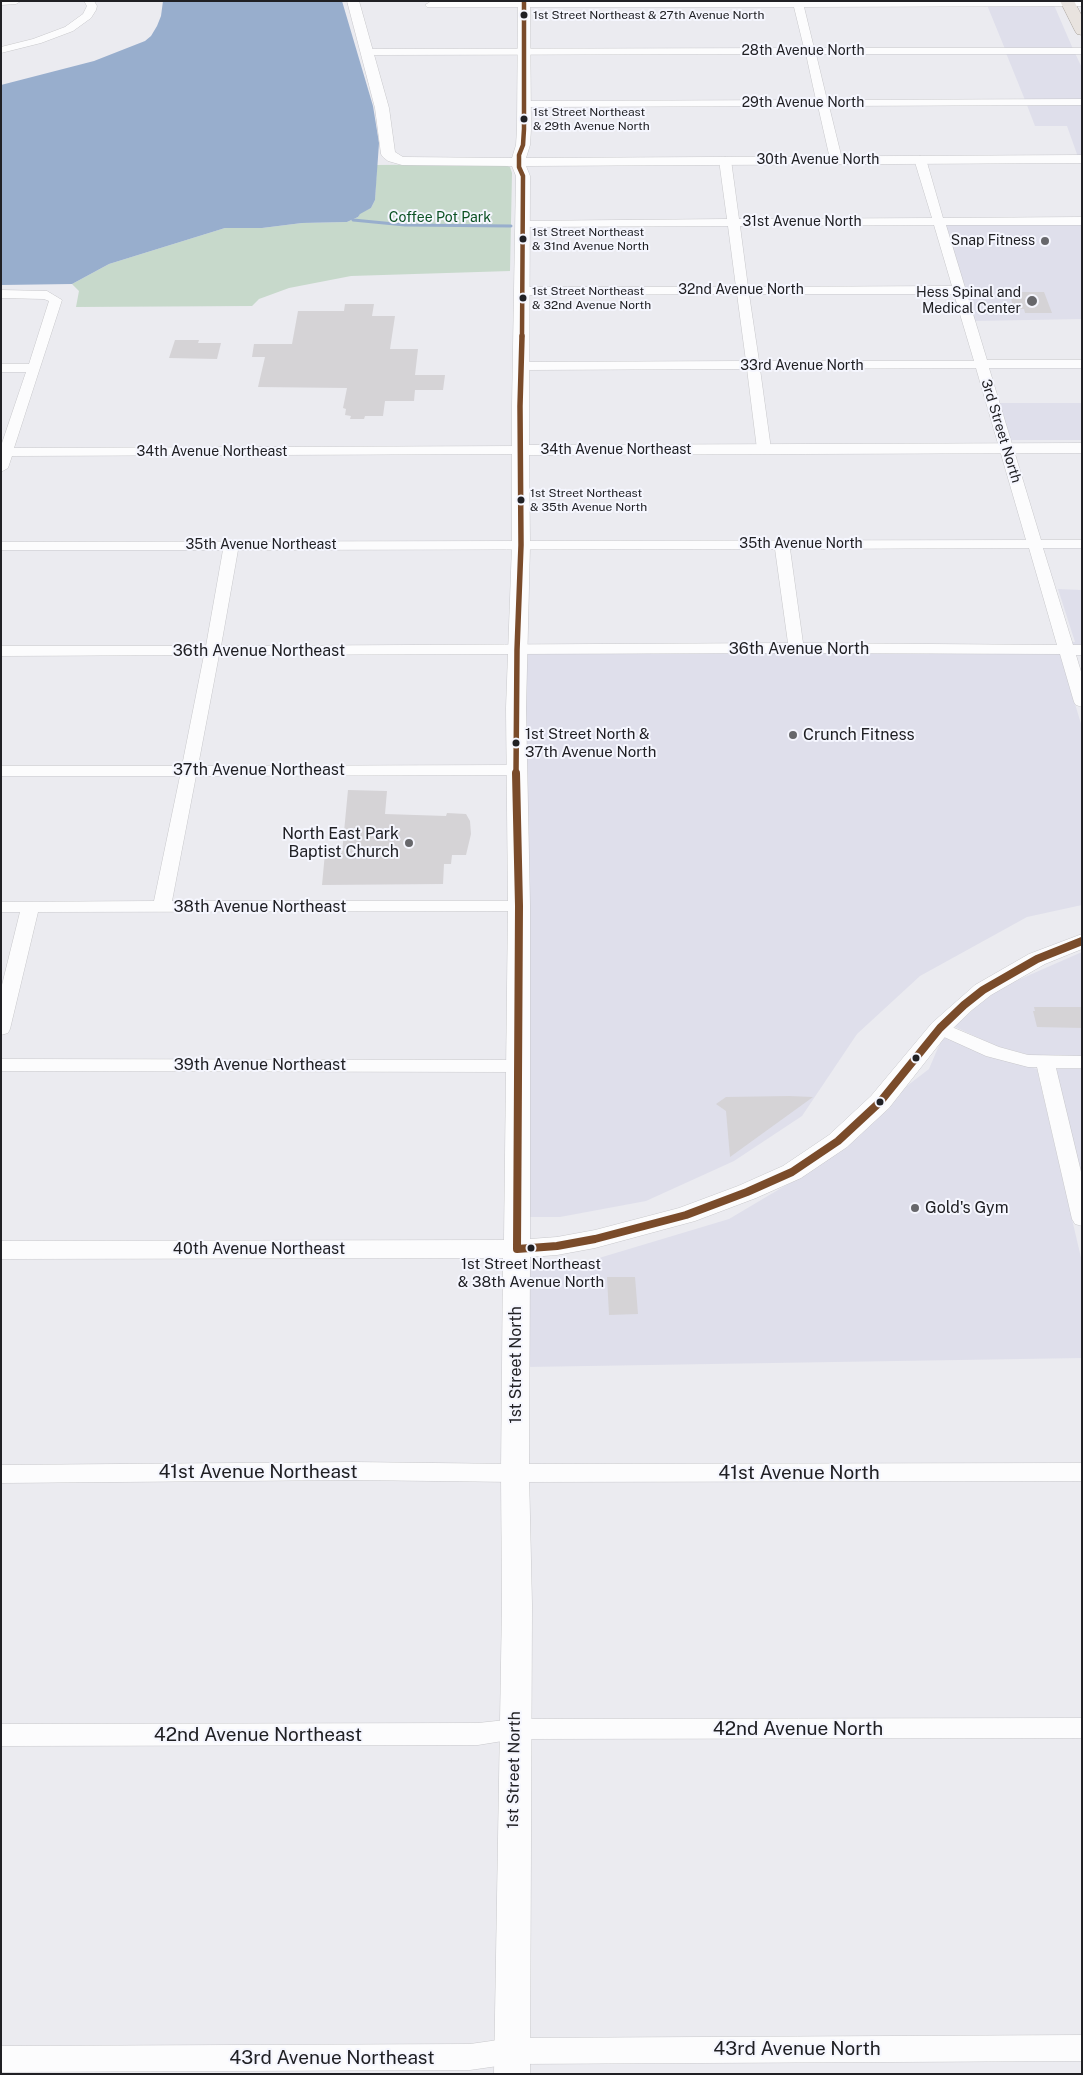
<!DOCTYPE html>
<html>
<head>
<meta charset="utf-8">
<style>
	body { margin:0 }
	#map { position:relative; width:1083px; height:2075px; overflow:hidden; background:#ebebf0; font-family:"Public Sans",sans-serif }
	canvas { display:block }
	.frame { position:absolute; inset:0; border:2px solid #202024; pointer-events:none }
</style>
</head>
<body>
<div id="map">
<canvas width="1083" height="2075"></canvas>
<div class="frame"></div>
</div>
<script>
const g = document.querySelector('canvas').getContext('2d');
g.lineJoin = 'round';
function fill(path, color) { g.fillStyle = color; g.fill(path, 'evenodd'); }
const toPath = rows => new Path2D(rows.map(r => 'M' + r).join(''));
function strokePath(path, color, width, dash) { g.strokeStyle = color; g.lineWidth = width; g.lineCap = dash ? 'butt' : 'round'; g.setLineDash(dash || []); g.stroke(path); }
function label(font, color, halo, rows, align = 'center') {
  g.font = font + ' "Public Sans",sans-serif'; g.lineWidth = 4; g.setLineDash([]); g.textBaseline = 'middle'; g.strokeStyle = halo; g.fillStyle = color; for (const [text, x, y, turn = 0] of rows) {
    g.save(); g.translate(x, y); g.rotate((+turn || 0) * Math.PI / 180); g.textAlign = isNaN(turn) ? turn : align; if (halo) g.strokeText(text, 0, 0); g.fillText(text, 0, 0); g.restore();
  }
}
fill(toPath([
	[987,5,1054,5,1073,49,1005,49],
	[1006,53,1075,53,1082,68,1082,100,1025,100],
	[1027,105,1082,105,1082,157,1078,157,1067,126,1035,126],
	[1082,223,1082,319,974,321,945,224],
	[999,403,1082,403,1082,440,1010,440],
	[1058,589,1082,590,1082,645,1072,645,1071,642,1075,642],
	[797,653,1060,654,1082,727,1082,905,1027,917,920,976,857,1034,802,1116,734,1161,646,1201,560,1217,527,1217,524,654],
	[1082,952,1082,1056,1029,1055,996,1046,953,1026,971,1009,1002,987],
	[943,1036,991,1057,1037,1069,1082,1262,1082,1358,526,1367,526,1264,589,1261,729,1219,815,1168,899,1092,929,1069],
	[1055,1069,1082,1069,1082,1180]
]), '#dfdfeb');
fill(toPath([
	[502,164,510,167,512,173,510,271,351,276,289,288,259,299,252,306,76,307,79,291,72,284,109,264,225,228,262,228,302,223,347,222,358,217,360,213,371,208,375,200,377,165]
]), '#c7d9cb');
fill(toPath([
	[163,1,342,1,373,106,379,143,375,200,371,208,360,214,358,217,347,222,302,223,262,228,225,228,109,264,72,284,1,285,1,85,94,61,145,41,151,36,157,26,161,16]
]), '#98aecd');
strokePath(toPath([
	[353,220,405,225,511,226]
]), '#98aecd', 3);
fill(toPath([
	[1009,292,1044,292,1052,313,1025,313,1024,309,1014,309],
	[345,304,374,304,372,316,395,316,390,349,418,349,415,375,445,375,443,390,415,390,414,401,385,401,383,416,365,416,364,419,350,419,351,416,345,415,346,409,343,408,347,388,258,387,265,357,252,357,254,344,292,344,298,311,344,311],
	[175,340,199,340,198,343,221,343,217,359,169,358],
	[348,790,387,791,385,814,446,816,447,813,466,814,470,821,471,834,466,855,452,855,451,864,444,864,443,884,322,885,325,853,342,853],
	[1034,1007,1082,1007,1082,1028,1037,1027,1033,1011,1035,1011],
	[789,1096,813,1097,730,1157,726,1111,716,1104,726,1097],
	[607,1277,635,1277,638,1314,609,1315]
]), '#d5d3d6');
const minor = toPath([
	[1,1,21,1,16,4,1,5,1,1],
	[84,1,94,1,97,6,96,10,91,18,73,31,41,43,1,53,1,47,33,39,65,27,83,14,87,6,84,1],
	[1082,1,1082,6,804,7,814,48,1082,48,1082,54,816,54,827,100,1082,99,1082,105,829,106,842,159,836,162,830,159,818,106,524,107,519,104,524,101,816,100,806,54,368,55,363,52,368,49,804,48,794,7,427,7,425,5,430,2,1082,1],
	[920,156,926,159,943,218,1082,217,1082,225,946,225,987,360,1082,360,1082,368,989,368,1041,540,1082,540,1082,548,1043,548,1073,645,1082,645,1082,655,1076,655,1082,675,1082,707,1076,705,1074,702,1060,654,796,653,219,655,198,766,516,765,522,767,524,770,522,773,516,775,196,776,172,901,519,901,525,902,528,906,525,910,519,911,38,912,10,1029,8,1033,1,1035,1,989,20,912,1,912,1,902,154,901,180,776,1,776,1,766,182,766,204,655,1,656,1,646,206,646,223,550,1,550,1,542,1026,540,976,368,760,369,771,449,764,453,757,449,747,369,522,370,516,366,522,362,746,361,737,294,523,295,517,291,523,287,736,287,728,226,522,227,518,225,516,223,518,221,727,219,719,160,725,157,731,160,739,219,932,218,914,159,920,156],
	[934,225,952,286,748,287,740,226,934,225],
	[749,294,954,294,974,361,759,361,749,294],
	[1029,548,1057,645,803,643,790,549,1029,548],
	[775,549,788,643,221,646,238,550,775,549],
	[1,290,47,291,62,300,14,448,521,446,528,450,521,454,12,456,8,468,1,472,1,446,26,372,1,372,1,364,29,364,49,301,44,299,1,298,1,290],
	[940,1022,999,1047,1028,1055,1082,1056,1082,1068,1056,1068,1082,1176,1082,1226,1075,1224,1072,1219,1037,1067,1028,1067,986,1056,933,1032,931,1028,933,1024,940,1022],
	[1,1059,518,1060,525,1062,527,1066,525,1070,518,1072,1,1071,1,1059],
	[352,1462,515,1464,1082,1463,1082,1481,515,1482,352,1480,1,1483,1,1465,352,1462],
	[1082,1718,1082,1738,515,1739,478,1745,1,1746,1,1724,478,1723,515,1719,1082,1718],
	[1082,2035,1082,2061,512,2064,470,2070,1,2072,1,2046,470,2044,512,2038,1082,2035]
]);
const tertiary = toPath([
	[347,1,359,1,389,108,395,152,403,157,512,158,516,145,517,129,518,1,530,1,531,129,530,145,526,158,1082,155,1082,163,526,166,530,176,529,445,1082,443,1082,453,529,455,530,545,526,708,530,906,530,1239,557,1237,595,1230,679,1208,738,1186,783,1166,829,1135,871,1096,932,1023,975,985,1029,954,1082,934,1082,949,1045,964,991,995,972,1010,948,1033,889,1108,847,1147,801,1178,756,1198,695,1221,595,1248,557,1255,530,1257,529,1473,532,1605,530,2074,494,2074,502,1605,501,1473,503,1258,1,1259,1,1241,504,1240,508,906,506,708,512,545,512,406,516,176,512,166,402,165,388,161,383,157,381,154,375,108,347,1],
	[1,447,12,448,15,452,12,456,1,457,1,447]
]);
const primary = toPath([
	[1060,1,1074,1,1082,16,1082,35,1077,34,1075,31,1060,1]
]);
strokePath(minor, '#c8c8cb', 1);
strokePath(tertiary, '#c8c8cb', 1);
strokePath(primary, '#a7a099', 1);
fill(minor, '#fcfcfd');
fill(tertiary, '#fcfcfd');
fill(primary, '#e8e3df');
strokePath(toPath([
	[522,337,523,176,519,167,519,155,523,145,524,129,524,1]
]), '#7a4b2a', 4.5);
strokePath(toPath([
	[516,774,517,650,521,545,520,406,522,336]
]), '#7a4b2a', 5.5);
strokePath(toPath([
	[516,773,519,906,517,1249,557,1246,595,1239,686,1215,747,1192,792,1172,838,1141,880,1102,940,1028,964,1005,983,990,1037,959,1082,941]
]), '#7a4b2a', 8);
for (const [x, y, r, color] of [
	[524,15,4.5,"#202024"],
	[524,119,4.5,"#202024"],
	[523,239,4.5,"#202024"],
	[1045,241,5,"#67676b"],
	[523,298,4.5,"#202024"],
	[1032,301,6,"#67676b"],
	[521,500,4.5,"#202024"],
	[793,735,5,"#67676b"],
	[516,743,4.5,"#202024"],
	[409,843,5,"#67676b"],
	[916,1058,4.5,"#202024"],
	[880,1102,4.5,"#202024"],
	[915,1208,5,"#67676b"],
	[531,1248,4.5,"#202024"]
]) { const dot = new Path2D(); dot.arc(x, y, r, 0, 2 * Math.PI); g.fillStyle = color; g.fill(dot); strokePath(dot, '#f5f6fe', 2); }
label('12px', '#202024', '#f5f6fe', [
	["1st Street Northeast & 27th Avenue North",533,15],
	["1st Street Northeast",533,112],
	["& 29th Avenue North",533,126],
	["1st Street Northeast",532,232],
	["& 31nd Avenue North",532,246],
	["1st Street Northeast",532,291],
	["& 32nd Avenue North",532,305],
	["1st Street Northeast",530,493],
	["& 35th Avenue North",530,507]
], 'left');
label('14px', '#202024', '#f5f6fe', [
	["28th Avenue North",803,51],
	["29th Avenue North",803,103],
	["30th Avenue North",818,160],
	["31st Avenue North",802,222],
	["32nd Avenue North",741,290],
	["33rd Avenue North",802,366],
	["3rd Street North",1001,431,73],
	["34th Avenue Northeast",616,450],
	["34th Avenue Northeast",212,452],
	["35th Avenue North",801,544],
	["35th Avenue Northeast",261,545]
]);
label('14px', '#0b5122', '#f5f6fe', [
	["Coffee Pot Park",440,218]
]);
label('14px', '#202024', '#f5f6fe', [
	["Snap Fitness",1035,241],
	["Hess Spinal and",1021,293],
	["Medical Center",1021,309]
], 'right');
label('15px', '#202024', '#f5f6fe', [
	["1st Street North &",525,734],
	["37th Avenue North",525,752],
	["1st Street Northeast",531,1264,"center"],
	["& 38th Avenue North",531,1282,"center"]
], 'left');
label('16px', '#202024', '#f5f6fe', [
	["36th Avenue North",799,649],
	["36th Avenue Northeast",259,651],
	["37th Avenue Northeast",259,770],
	["38th Avenue Northeast",260,907],
	["39th Avenue Northeast",260,1065],
	["40th Avenue Northeast",259,1249],
	["1st Street North",516,1365,-90],
	["1st Street North",514,1770,-89]
]);
label('16px', '#202024', '#f5f6fe', [
	["Crunch Fitness",803,735],
	["North East Park",399,834,"right"],
	["Baptist Church",399,852,"right"],
	["Gold's Gym",925,1208]
], 'left');
label('19px', '#202024', '#f5f6fe', [
	["41st Avenue Northeast",258,1472],
	["41st Avenue North",799,1473],
	["42nd Avenue North",798,1729],
	["42nd Avenue Northeast",258,1735],
	["43rd Avenue North",797,2049],
	["43rd Avenue Northeast",332,2058]
]);
</script>
</body>
</html>
